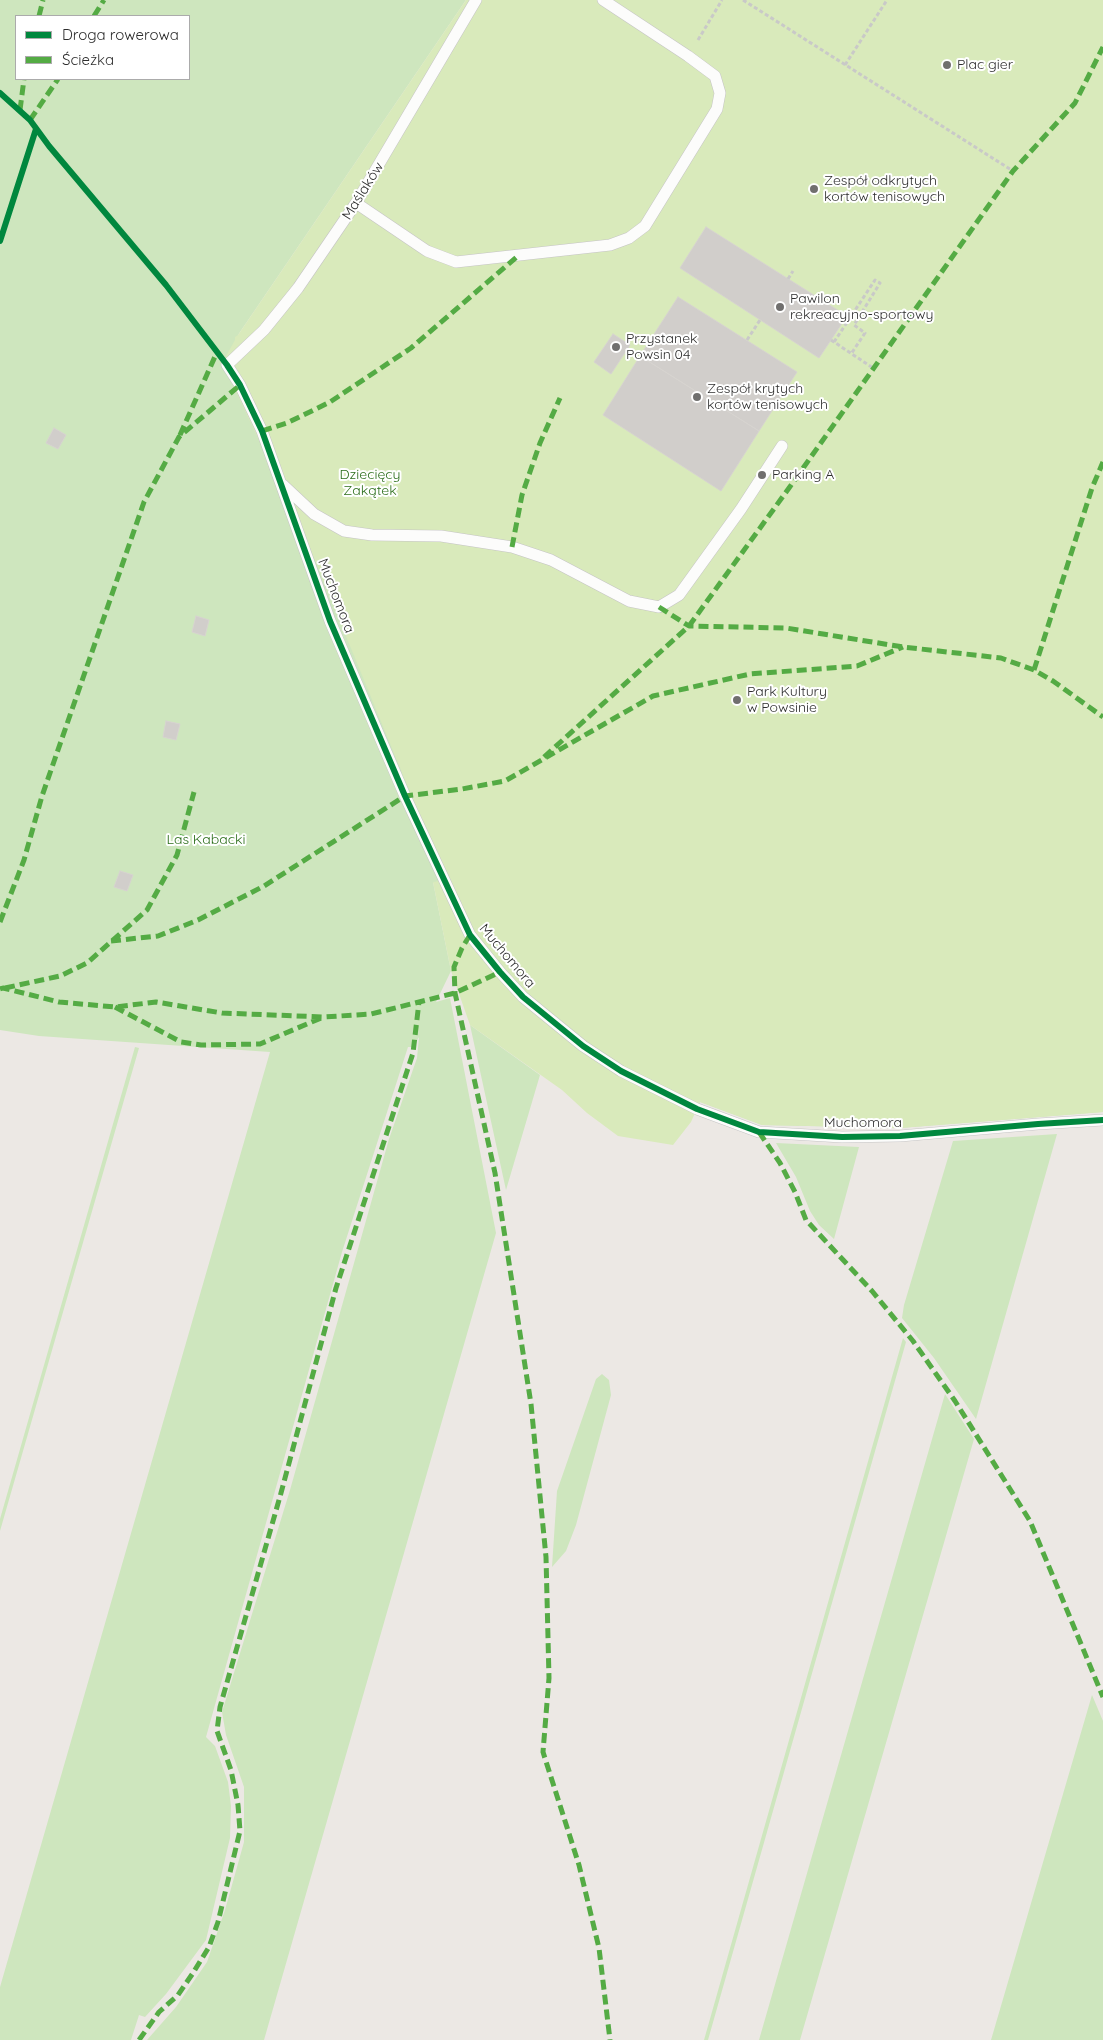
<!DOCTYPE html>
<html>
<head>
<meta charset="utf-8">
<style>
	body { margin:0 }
	#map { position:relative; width:1103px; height:2040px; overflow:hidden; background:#ece8e4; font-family:Quicksand,sans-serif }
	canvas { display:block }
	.legend { position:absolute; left:15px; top:15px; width:175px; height:65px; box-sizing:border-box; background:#fff; border:1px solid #ababab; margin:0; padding:6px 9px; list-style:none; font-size:15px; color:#2e2e2e }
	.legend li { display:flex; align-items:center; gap:10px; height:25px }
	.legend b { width:25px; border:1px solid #ababab }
</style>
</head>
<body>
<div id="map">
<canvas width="1103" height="2040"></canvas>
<ul class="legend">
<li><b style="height:6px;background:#00873e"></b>Droga rowerowa</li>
<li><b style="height:6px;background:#54ab44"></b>Ścieżka</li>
</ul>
</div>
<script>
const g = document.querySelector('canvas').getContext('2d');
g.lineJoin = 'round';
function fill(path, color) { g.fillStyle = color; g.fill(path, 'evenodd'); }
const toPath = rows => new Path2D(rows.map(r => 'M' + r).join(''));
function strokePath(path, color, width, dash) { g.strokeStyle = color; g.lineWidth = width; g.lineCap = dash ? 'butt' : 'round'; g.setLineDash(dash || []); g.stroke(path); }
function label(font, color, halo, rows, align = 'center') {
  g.font = font + ' Quicksand,sans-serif'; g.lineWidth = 4; g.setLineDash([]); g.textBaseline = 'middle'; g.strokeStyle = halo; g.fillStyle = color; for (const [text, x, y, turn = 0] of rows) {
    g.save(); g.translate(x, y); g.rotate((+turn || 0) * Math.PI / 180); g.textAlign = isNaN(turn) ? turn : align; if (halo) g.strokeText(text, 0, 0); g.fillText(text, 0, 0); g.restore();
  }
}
fill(toPath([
	[0,0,466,0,238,335,1103,0,1103,1112,900,1128,762,1125,700,1102,433,882,451,971,436,1002,450,998,496,1233,264,2040,147,2040,176,2007,207,1962,225,1910,244,1842,244,1787,226,1735,222,1712,290,1490,389,1139,417,1058,419,1037,413,1047,408,1047,342,1252,206,1737,215,1746,228,1782,231,1806,230,1838,206,1940,166,1994,145,2017,139,2015,131,2040,0,2040,0,1987,270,1052,39,1036,0,1030],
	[16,16,189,16,189,79,16,79],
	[470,1025,540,1075,506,1190],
	[135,1047,139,1048,0,1531,0,1519],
	[1057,1134,976,1419,934,1358,902,1318,904,1305,953,1141],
	[776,1143,859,1147,834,1239,819,1225,810,1211,796,1177],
	[903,1338,906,1342,708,2040,704,2040],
	[602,1374,609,1380,611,1395,576,1525,566,1551,552,1567,557,1491,596,1379],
	[945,1394,974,1439,800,2040,759,2040],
	[1092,1695,1103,1721,1103,2040,991,2040]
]), '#cee6be');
fill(toPath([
	[466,0,1103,0,1103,1112,900,1128,762,1125,700,1102,691,1122,673,1145,618,1136,587,1113,562,1090,470,1025,451,971,433,882,439,881,435,853,309,546,229,377,221,365,235,340,235,337,238,335]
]), '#d9eabb');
const building = toPath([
	[706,227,847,316,819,358,680,268,706,227],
	[678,297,797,372,759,431,640,356,678,297],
	[613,334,630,345,611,374,594,362,613,334],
	[640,356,759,431,721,491,603,415,640,356],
	[54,428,66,435,58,449,46,443,54,428],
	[196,616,209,620,205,636,192,632,196,616],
	[166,721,180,724,176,740,163,737,166,721],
	[120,871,133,875,127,891,114,887,120,871]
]);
fill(building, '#d1cecb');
strokePath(building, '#d7d4d0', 1);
const service = toPath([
	[476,0,356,203,298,288,264,330,227,365,240,385,262,431,330,621,405,796,470,935,500,972,523,997,583,1046,621,1071,697,1109,759,1132,842,1137,900,1136,1038,1124,1103,1120],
	[356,203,427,251,456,262,610,245,629,238,645,226,717,109,720,93,715,76,688,56,603,0],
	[283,485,314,514,344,531,372,535,441,536,512,547,551,560,629,601,659,607,679,595,741,509,782,446]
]);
strokePath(service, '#c5c4c5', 12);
strokePath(toPath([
	[743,0,1013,171],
	[698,40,722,0],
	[845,65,887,0],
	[788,279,793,271],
	[747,340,760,320],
	[831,340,873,368],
	[834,342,875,280,880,283,854,325,865,333,851,354]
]), '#c9c9c8', 3, [4, 2.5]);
strokePath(service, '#fcfcfb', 11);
strokePath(toPath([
	[39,16,43,0],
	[94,16,104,0],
	[20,110,24,79],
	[30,120,58,79],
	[262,431,287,423,330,402,411,348,519,255],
	[180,435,217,352],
	[512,547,522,495,540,443,560,398],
	[659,607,689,626,786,628,903,647,1001,658,1034,670,1053,681,1103,717],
	[1034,670,1092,488,1103,462],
	[544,757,689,626,789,488,1013,171,1075,103,1103,47],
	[0,922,24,860,42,796,144,502,179,437,240,385],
	[470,935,462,948,454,967,455,993,495,1173,531,1404,546,1557,549,1678,543,1752,579,1865,599,1948,610,2040],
	[111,941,158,936,198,920,264,886,405,796,462,789,505,781,653,696,750,674,857,666,903,647],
	[5,988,60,976,87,963,147,910,177,855,194,792],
	[0,989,3,988,59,1002,115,1007,156,1002,222,1013,324,1017,371,1014,455,993,500,972],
	[115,1007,181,1042,201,1045,260,1044,321,1018],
	[759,1132,780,1163,795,1192,806,1220,872,1291,913,1341,955,1401,1030,1521,1103,1697],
	[139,2040,159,2012,178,1995,193,1973,209,1947,218,1922,240,1831,238,1805,231,1770,217,1731,220,1707,281,1493,336,1288,413,1053,419,1002]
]), '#54ab44', 5, [10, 5]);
strokePath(toPath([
	[0,93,30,120,49,146,166,285,227,365,240,385,262,431,330,621,405,796,470,935,500,972,523,997,583,1046,621,1071,697,1109,759,1132,842,1137,900,1136,1038,1124,1103,1120],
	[0,241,36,129]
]), '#00873e', 6);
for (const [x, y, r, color] of [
	[947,65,5,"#706f6e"],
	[814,189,5,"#706f6e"],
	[780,307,5,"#706f6e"],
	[616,347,5,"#706f6e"],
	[697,397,5,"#706f6e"],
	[762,475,5,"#706f6e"],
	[737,700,5,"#706f6e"]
]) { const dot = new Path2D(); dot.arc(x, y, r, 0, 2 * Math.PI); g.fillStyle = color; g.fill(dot); strokePath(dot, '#fff', 2); }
label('14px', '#2e2e2e', '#fff', [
	["Plac gier",957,65],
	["Zespół odkrytych",824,181],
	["kortów tenisowych",824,197],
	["Pawilon",790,299],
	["rekreacyjno-sportowy",790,315],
	["Przystanek",626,339],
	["Powsin 04",626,355],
	["Zespół krytych",707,389],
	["kortów tenisowych",707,405],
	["Parking A",772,475],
	["Park Kultury",747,692],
	["w Powsinie",747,708]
], 'left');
label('14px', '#2e2e2e', '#fff', [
	["Maślaków",363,191,-58],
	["Muchomora",336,596,69],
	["Muchomora",507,956,50],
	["Muchomora",863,1123]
]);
label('14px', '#2c6e1b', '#fff', [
	["Dziecięcy",370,475],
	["Zakątek",370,491],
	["Las Kabacki",206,840]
]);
</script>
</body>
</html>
